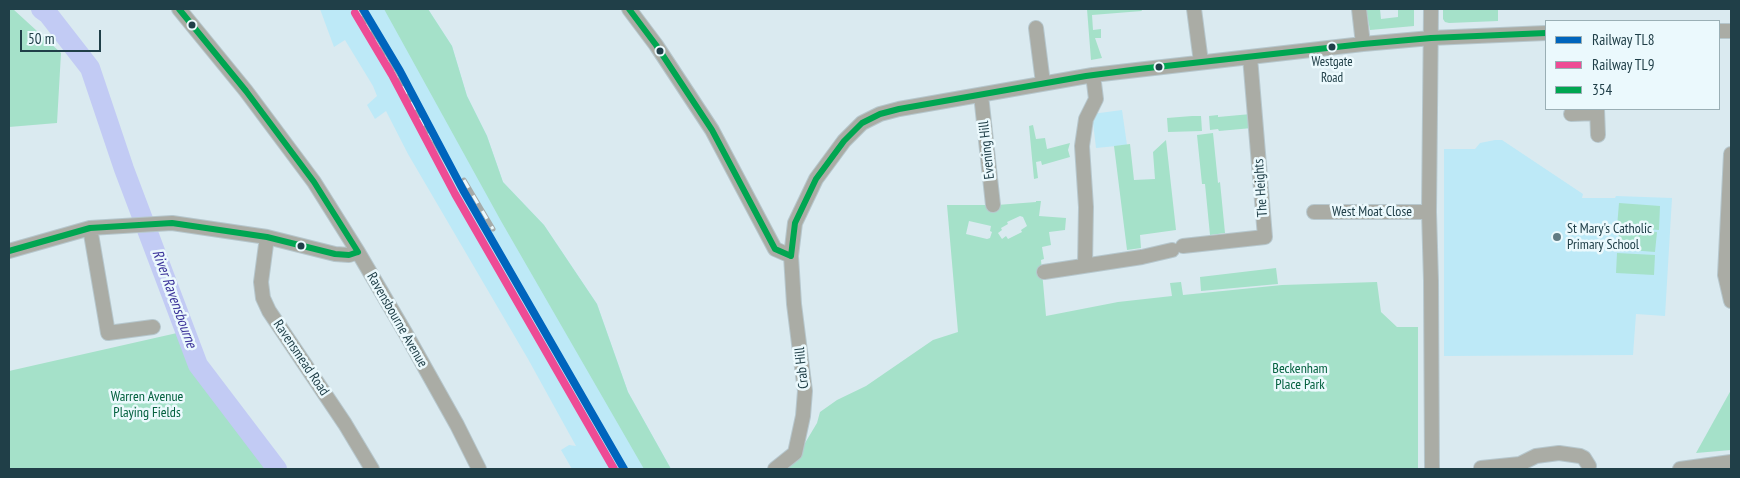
<!DOCTYPE html>
<html>
<head>
<meta charset="utf-8">
<style>
	body { margin:0 }
	#map { position:relative; width:1740px; height:478px; overflow:hidden; background:#daeaf0; font-family:"PT Sans Narrow",sans-serif }
	canvas { display:block }
	.frame { position:absolute; inset:0; border:10px solid #203f48; pointer-events:none }
	.legend { position:absolute; left:1545px; top:20px; width:175px; height:90px; box-sizing:border-box; background:#ebf9fd; border:1px solid #9aafb5; margin:0; padding:6px 9px; list-style:none; font-size:15px; color:#203f48 }
	.legend li { display:flex; align-items:center; gap:10px; height:25px }
	.legend b { width:25px; border:1px solid #9aafb5 }
	.scale { position:absolute; left:20px; top:30px; width:81px; height:22px; box-sizing:border-box; border:2px solid #203f48; border-top:0; padding-left:6px; font-size:15px; line-height:18px; white-space:nowrap; color:#203f48; -webkit-text-stroke:4px #ebf9fd; paint-order:stroke }
</style>
</head>
<body>
<div id="map">
<canvas width="1740" height="478"></canvas>
<div class="frame"></div>
<ul class="legend">
<li><b style="height:6px;background:#0065bd"></b>Railway TL8</li>
<li><b style="height:6px;background:#ee4b95"></b>Railway TL9</li>
<li><b style="height:6px;background:#00a651"></b>354</li>
</ul>
<div class="scale">50 m</div>
</div>
<script>
const g = document.querySelector('canvas').getContext('2d');
g.lineJoin = 'round';
function fill(path, color) { g.fillStyle = color; g.fill(path, 'evenodd'); }
const toPath = rows => new Path2D(rows.map(r => 'M' + r).join(''));
function strokePath(path, color, width, dash) { g.strokeStyle = color; g.lineWidth = width; g.lineCap = dash ? 'butt' : 'round'; g.setLineDash(dash || []); g.stroke(path); }
function label(font, color, halo, rows, align = 'center') {
  g.font = font + ' "PT Sans Narrow",sans-serif'; g.lineWidth = 5; g.setLineDash([]); g.textBaseline = 'middle'; g.strokeStyle = halo; g.fillStyle = color; for (const [text, x, y, turn = 0] of rows) {
    g.save(); g.translate(x, y); g.rotate((+turn || 0) * Math.PI / 180); g.textAlign = isNaN(turn) ? turn : align; if (halo) g.strokeText(text, 0, 0); g.fillText(text, 0, 0); g.restore();
  }
}
fill(toPath([
	[320,9,428,9,452,46,467,96,487,136,503,182,544,225,597,304,628,392,671,469,582,469,581,468,572,469,561,450,569,445,576,446,528,359,408,154,386,111,375,119,367,105,377,96,373,86,345,40,334,47],
	[1122,110,1127,145,1096,148,1092,114],
	[1495,140,1502,140,1583,194,1582,198,1615,198,1616,196,1672,198,1665,316,1636,314,1633,355,1444,356,1444,149,1475,149,1480,143]
]), '#bde9f7');
fill(toPath([
	[9,9,13,9,61,53,57,123,9,127],
	[384,9,428,9,452,46,467,96,487,136,503,182,544,225,597,304,628,392,671,469,644,469,501,221],
	[1087,9,1141,9,1142,11,1092,15,1093,30,1101,29,1101,38,1095,38,1102,58,1091,60],
	[1366,9,1380,9,1381,19,1398,17,1398,9,1414,9,1414,26,1370,30],
	[1443,9,1498,9,1498,21,1449,23,1445,22,1443,19],
	[1251,114,1252,128,1219,131,1218,129,1210,130,1209,116,1218,115,1218,117],
	[1192,116,1201,116,1202,131,1168,132,1167,118],
	[1033,125,1036,139,1045,138,1047,149,1070,143,1068,150,1070,157,1042,165,1041,161,1036,162,1038,178,1034,179,1029,126],
	[1213,133,1218,183,1220,182,1225,233,1210,235,1205,184,1202,184,1197,135],
	[1166,140,1176,230,1140,235,1141,248,1127,250,1114,146,1130,144,1134,180,1155,179,1153,152],
	[1036,201,1041,201,1039,216,1066,218,1065,230,1049,232,1051,245,1042,247,1044,259,1041,260,1046,316,1118,302,1172,296,1170,283,1181,282,1183,295,1282,285,1377,282,1381,312,1397,327,1418,327,1418,469,786,469,790,466,802,448,817,423,820,412,837,400,866,386,933,340,958,332,947,205,997,205,1036,202],
	[1020,216,1023,217,1027,226,1021,230,1022,232,1008,239,1006,236,1002,239,998,233,1002,230,1001,228,1008,224,1007,222],
	[969,221,991,226,990,231,992,232,990,238,987,239,966,234],
	[1619,203,1660,206,1659,230,1617,227],
	[1619,230,1657,232,1655,252,1618,249],
	[1617,253,1655,255,1654,275,1616,273],
	[1276,268,1278,284,1201,291,1200,277],
	[177,333,198,365,276,469,9,469,9,371],
	[1731,390,1731,450,1696,453]
]), '#a5e1c9');
strokePath(toPath([
	[41,9,48,14,90,68,124,169,198,365,277,469]
]), '#c2cbf4', 20);
const minor = toPath([
	[179,9,246,91,314,182,358,252,406,334,457,425,479,469],
	[629,9,656,45,712,130,775,249,791,256],
	[1194,9,1201,62],
	[1359,9,1363,44],
	[1431,9,1429,212,1431,281,1432,469],
	[1036,28,1043,83],
	[1719,31,1731,31],
	[981,95,993,205],
	[1597,109,1598,135],
	[1571,114,1597,113],
	[1731,154,1725,275,1731,301],
	[1314,212,1429,212],
	[90,228,108,333,153,327],
	[267,237,261,282,263,298,269,311,345,424,372,469],
	[1183,246,1265,237,1250,57],
	[9,251,90,228,172,223,267,237,335,254,349,255,358,252],
	[1085,265,1086,207,1082,146,1086,119,1096,99,1093,75],
	[1044,272,1142,257,1172,250],
	[1520,464,1536,456,1559,453,1580,456,1584,458,1589,466],
	[1481,468,1520,464,1519,469],
	[775,469,795,453,803,416,805,391,794,304,791,256,795,223,816,179,844,141,862,123,880,114,899,109,1093,75,1363,44,1431,38,1546,33],
	[1680,469,1731,462]
]);
strokePath(minor, '#b6c7cd', 16);
strokePath(minor, '#aaaca5', 14);
const rail = toPath([
	[356,9,463,190],
	[464,180,493,229]
]);
strokePath(rail, '#a6aba9', 5);
strokePath(rail, '#ebf9fd', 3, [9]);
strokePath(toPath([
	[179,9,246,91,314,182,358,252],
	[629,9,656,45,712,130,775,249,791,256],
	[9,251,90,228,172,223,267,237,335,254,349,255,358,252],
	[791,256,795,223,816,179,844,141,862,123,880,114,899,109,1086,76,1139,69,1363,44,1431,38,1546,33]
]), '#00a651', 6);
strokePath(toPath([
	[363,9,400,71,463,190,624,469]
]), '#0065bd', 8);
strokePath(toPath([
	[355,13,392,75,455,194,614,469]
]), '#ee4b95', 8);
for (const [x, y, r, color] of [
	[192,25,4.5,"#203f48"],
	[1332,47,4.5,"#203f48"],
	[660,51,4.5,"#203f48"],
	[1159,67,4.5,"#203f48"],
	[1557,237,5,"#617b83"],
	[301,246,4.5,"#203f48"]
]) { const dot = new Path2D(); dot.arc(x, y, r, 0, 2 * Math.PI); g.fillStyle = color; g.fill(dot); strokePath(dot, '#ebf9fd', 2); }
label('13px', '#203f48', '#ebf9fd', [
	["Westgate",1332,62],
	["Road",1332,78]
]);
label('14px', '#203f48', '#ebf9fd', [
	["Evening Hill",987,150,-96],
	["The Heights",1261,188,-94],
	["West Moat Close",1372,212],
	["Ravensbourne Avenue",397,320,60],
	["Ravensmead Road",301,358,56],
	["Crab Hill",802,368,-96]
]);
label('14px', '#203f48', '#ebf9fd', [
	["St Mary's Catholic",1567,229],
	["Primary School",1567,245]
], 'left');
label('14px', '#03603e', '#ebf9fd', [
	["Beckenham",1300,369],
	["Place Park",1300,385],
	["Warren Avenue",147,397],
	["Playing Fields",147,413]
]);
label('italic 15px', '#3d359b', '#ebf9fd', [
	["River Ravensbourne",174,299,70]
]);
</script>
</body>
</html>
